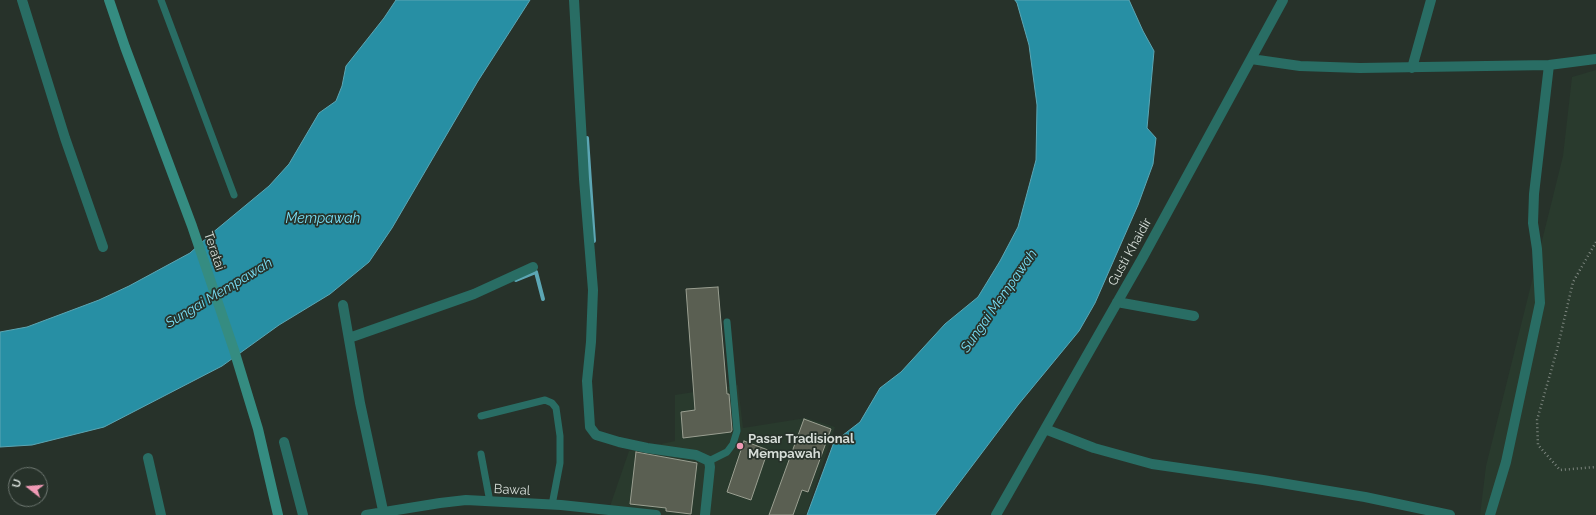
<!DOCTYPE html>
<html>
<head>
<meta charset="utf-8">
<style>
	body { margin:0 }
	#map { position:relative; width:1596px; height:515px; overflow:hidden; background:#27322a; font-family:Raleway,sans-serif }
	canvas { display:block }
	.north { position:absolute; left:8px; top:467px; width:40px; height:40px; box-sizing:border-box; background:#27322a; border:1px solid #6d7670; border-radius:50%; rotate:287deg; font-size:11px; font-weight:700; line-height:16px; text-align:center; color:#d6ddd8 }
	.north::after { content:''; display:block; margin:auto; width:14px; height:18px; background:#f09ab5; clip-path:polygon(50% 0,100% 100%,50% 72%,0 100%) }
</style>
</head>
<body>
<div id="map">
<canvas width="1596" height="515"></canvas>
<div class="north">U</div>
</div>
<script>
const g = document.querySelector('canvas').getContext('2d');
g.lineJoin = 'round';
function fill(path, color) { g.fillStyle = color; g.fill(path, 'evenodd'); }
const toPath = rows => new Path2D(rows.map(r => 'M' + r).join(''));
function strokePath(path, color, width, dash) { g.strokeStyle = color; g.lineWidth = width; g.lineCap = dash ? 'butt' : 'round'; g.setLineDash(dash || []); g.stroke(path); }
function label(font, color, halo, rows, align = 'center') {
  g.font = font + ' Raleway,sans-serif'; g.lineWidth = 3.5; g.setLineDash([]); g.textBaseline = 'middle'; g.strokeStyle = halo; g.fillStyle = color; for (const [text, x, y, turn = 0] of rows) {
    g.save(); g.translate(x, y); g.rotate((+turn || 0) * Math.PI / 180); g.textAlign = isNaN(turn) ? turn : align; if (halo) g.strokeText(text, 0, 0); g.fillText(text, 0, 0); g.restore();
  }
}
fill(toPath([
	[1596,70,1596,515,1480,515,1486,466,1563,156,1572,77],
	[738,385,743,428,806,418,835,427,806,515,607,515,629,451,675,441,675,395]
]), '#293a2d');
const water = toPath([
	[396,0,530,0,478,81,392,228,369,262,330,294,279,325,222,366,104,427,32,445,0,447,0,332,27,327,99,300,129,286,190,253,211,234,269,186,289,164,319,113,336,101,342,86,346,66,384,18,396,0],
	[1015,0,1129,0,1143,31,1154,51,1147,128,1156,138,1153,164,1138,205,1095,303,1079,331,1018,405,935,515,807,515,834,442,860,422,880,388,901,372,945,324,978,297,1000,261,1018,227,1036,160,1037,105,1029,45,1017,3,1015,0]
]);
fill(water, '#278fa4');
strokePath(water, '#5ca6b4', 1);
strokePath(toPath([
	[587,138,594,241],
	[516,280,536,272,543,299]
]), '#5ca6b4', 4);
const building = toPath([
	[718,287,727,394,729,394,732,430,731,432,683,438,681,412,695,410,686,289,718,287],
	[804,419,831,429,808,492,802,490,793,515,769,515,804,419],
	[744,441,768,450,751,500,727,492,744,441],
	[636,452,697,463,691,514,666,511,666,508,630,504,636,452]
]);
fill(building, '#5a5f52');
strokePath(building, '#9a9f91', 1);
strokePath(toPath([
	[1596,242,1573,282,1557,350,1537,420,1538,445,1560,470,1596,467]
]), '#7c857e', 2.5, [1, 3]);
strokePath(toPath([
	[161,0,234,195],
	[481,416,545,400,552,403,556,408,560,436,560,463,552,505],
	[481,454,490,502],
	[709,461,727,452,733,444,737,431,727,322]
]), '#296d64', 7);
strokePath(toPath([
	[22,0,65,138,103,247],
	[574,0,584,179,593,290,591,342,587,381,590,427,596,435,619,442,647,448,696,455,709,461,710,467,705,515],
	[1251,59,1300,66,1360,68,1549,65,1596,59],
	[1412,68,1431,0],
	[1117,302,1194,316],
	[343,305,360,403,384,515],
	[349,338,474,294,533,267],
	[1045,429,1094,448,1152,464,1263,480,1365,497,1450,515],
	[284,442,303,515],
	[148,458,161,515],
	[366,515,440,503,466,500,561,505,656,515],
	[996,515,1143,257,1283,0],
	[1490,515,1506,462,1540,303,1537,249,1533,223,1534,194,1549,65]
]), '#296d64', 10);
strokePath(toPath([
	[109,0,125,47,192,226,234,350,258,429,278,515]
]), '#358c81', 10);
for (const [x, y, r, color] of [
	[740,446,4,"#f09ab5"]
]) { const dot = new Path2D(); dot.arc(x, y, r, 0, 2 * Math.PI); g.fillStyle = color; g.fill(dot); strokePath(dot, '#27322a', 1.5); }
label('13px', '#d6ddd8', '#27322a', [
	["Teratai",214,251,71],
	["Gusti Khaidir",1130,252,-61],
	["Bawal",512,490,3]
]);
label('bold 13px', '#d6ddd8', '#27322a', [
	["Pasar Tradisional",748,439],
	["Mempawah",748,454]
], 'left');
label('italic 14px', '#79dff6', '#27322a', [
	["Mempawah",323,219],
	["Sungai Mempawah",219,293,-31],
	["Sungai Mempawah",999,301,-55]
]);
</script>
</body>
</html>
